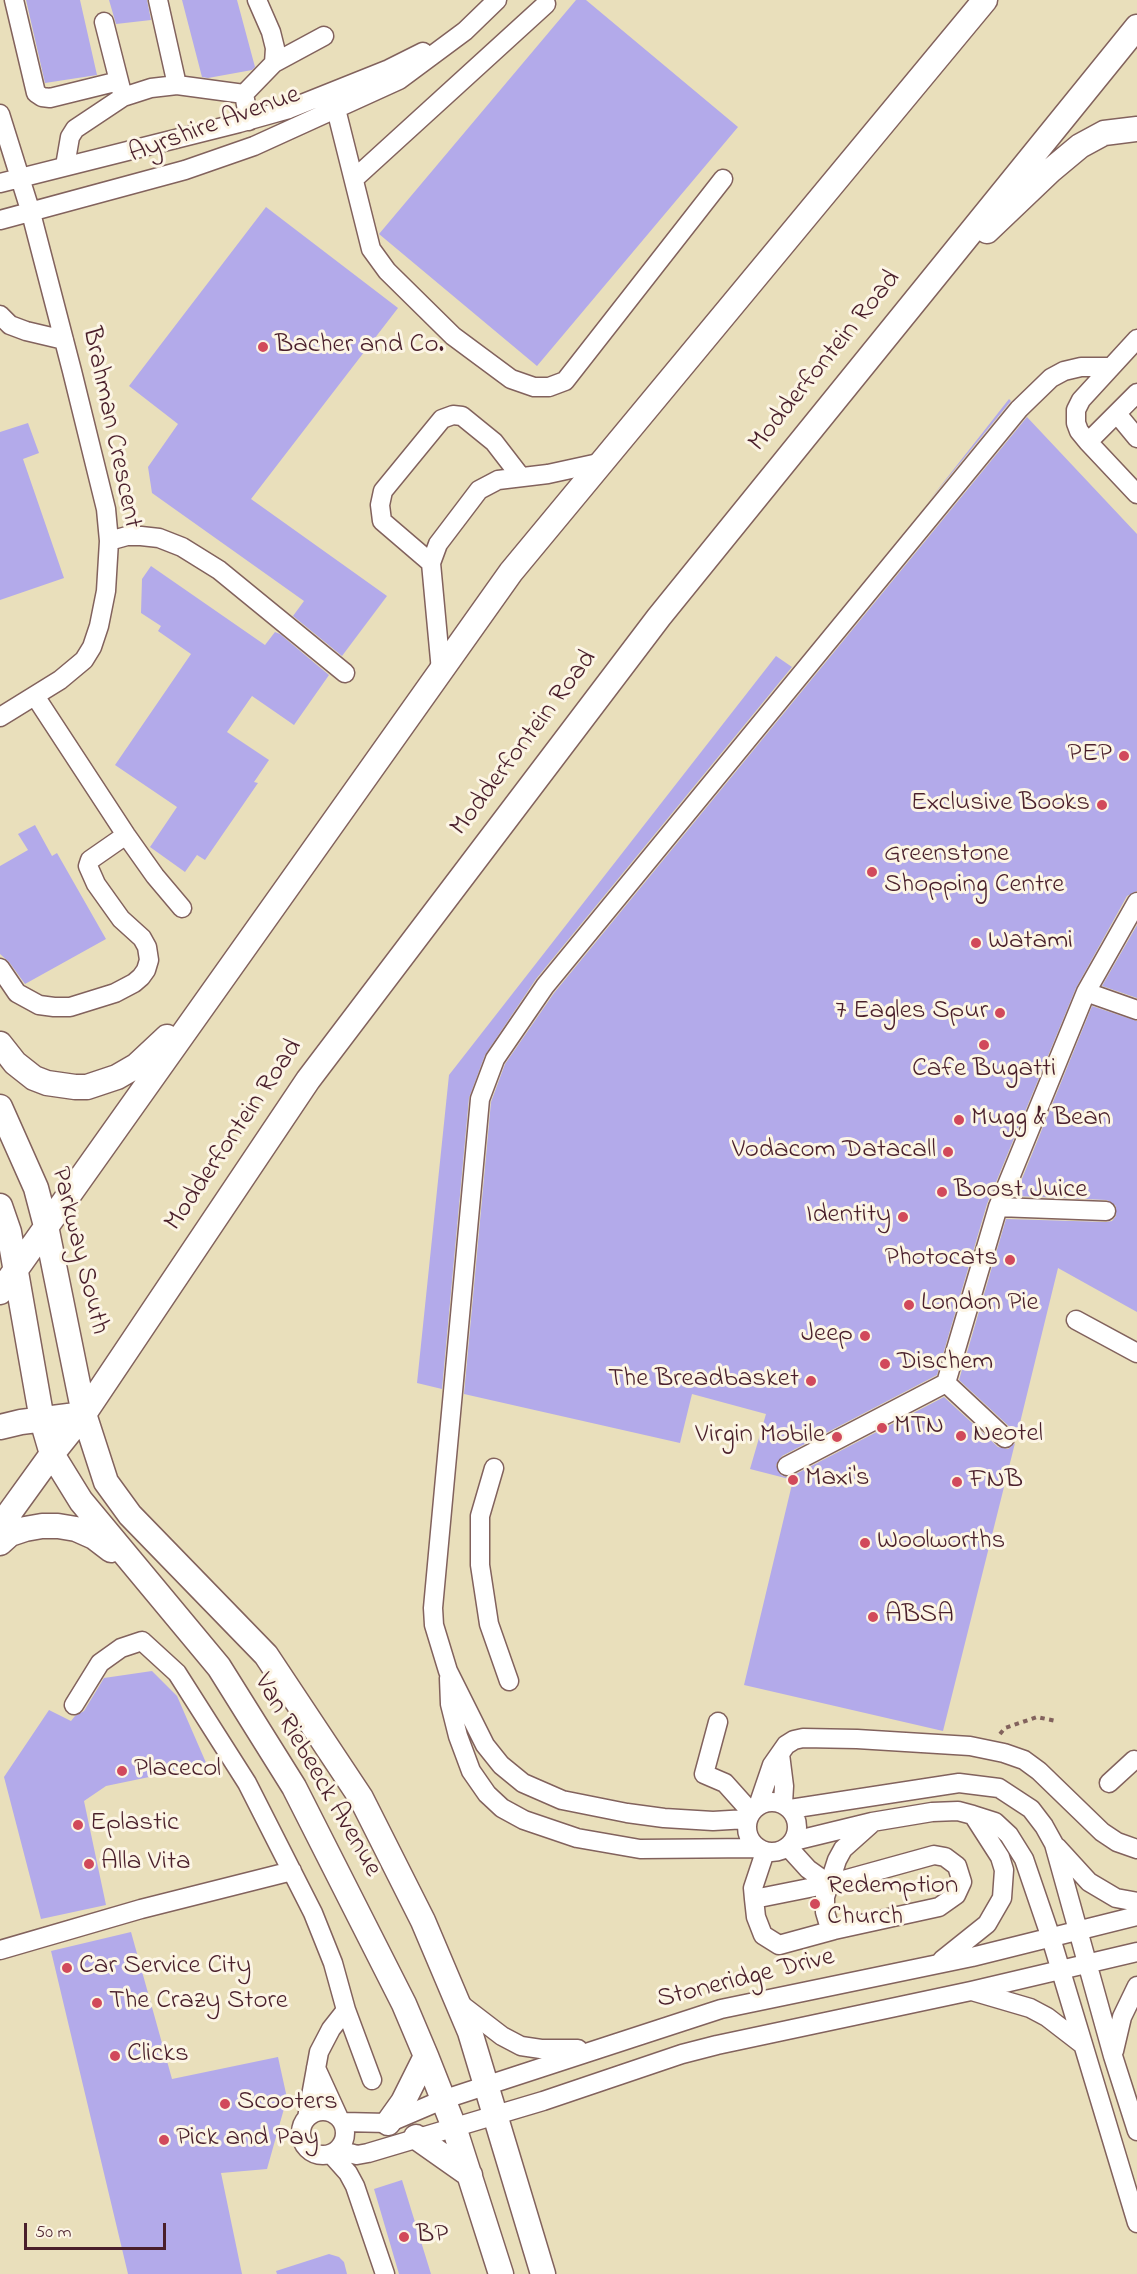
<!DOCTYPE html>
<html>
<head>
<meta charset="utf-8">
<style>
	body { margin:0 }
	#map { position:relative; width:1137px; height:2274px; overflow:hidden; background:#e9dfbb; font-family:"Indie Flower",sans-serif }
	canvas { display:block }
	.scale { position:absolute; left:24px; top:2223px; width:142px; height:27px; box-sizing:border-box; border:3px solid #4a1f2b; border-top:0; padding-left:8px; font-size:18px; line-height:21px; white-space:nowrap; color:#4a1f2b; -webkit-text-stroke:4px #fcf5e5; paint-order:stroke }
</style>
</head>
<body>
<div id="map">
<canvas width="1137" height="2274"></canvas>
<div class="scale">50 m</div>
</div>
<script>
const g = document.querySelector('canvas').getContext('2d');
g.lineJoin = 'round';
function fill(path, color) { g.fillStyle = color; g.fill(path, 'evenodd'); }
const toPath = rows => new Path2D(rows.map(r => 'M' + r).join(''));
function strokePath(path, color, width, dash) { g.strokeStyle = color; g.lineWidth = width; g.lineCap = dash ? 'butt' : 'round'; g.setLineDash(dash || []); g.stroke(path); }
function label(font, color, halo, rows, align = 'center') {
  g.font = font + ' "Indie Flower",sans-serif'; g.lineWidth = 6; g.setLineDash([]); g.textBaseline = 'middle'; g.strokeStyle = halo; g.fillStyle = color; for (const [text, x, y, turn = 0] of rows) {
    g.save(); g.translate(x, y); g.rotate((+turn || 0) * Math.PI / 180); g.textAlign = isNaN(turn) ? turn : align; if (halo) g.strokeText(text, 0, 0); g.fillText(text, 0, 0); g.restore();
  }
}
fill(toPath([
	[26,0,80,0,97,75,45,83],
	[109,0,147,0,151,20,116,24],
	[182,0,237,0,255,67,252,70,208,78,202,77],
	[576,0,586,0,738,127,537,366,379,234],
	[266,207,398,308,251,499,387,596,342,656,293,616,304,601,152,493,148,467,178,424,129,386],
	[1009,399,1011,401,928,502],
	[1027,417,1137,534,1137,891,1127,896,1076,988,987,1204,937,1375,782,1456,776,1465,781,1475,786,1477,792,1476,944,1397,998,1447,1008,1449,1015,1443,943,1731,744,1685,793,1480,750,1469,766,1414,692,1394,680,1443,464,1394,491,1102,505,1064,554,993],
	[28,423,39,453,23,459,64,578,0,600,0,432],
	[151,566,265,645,275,632,280,634,329,675,294,725,252,696,227,732,269,760,254,782,258,783,205,860,197,855,185,872,150,847,177,807,115,765,191,654,158,631,161,626,141,613,142,579],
	[776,656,792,667,536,979,485,1055,469,1098,442,1389,417,1383,449,1075],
	[35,825,52,856,57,853,106,939,25,984,9,962,0,954,0,866,28,850,18,834],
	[1137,925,1137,998,1102,986],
	[1092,1006,1137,1021,1137,1312,1058,1268,1016,1439,1013,1430,959,1380,1006,1219,1106,1222,1112,1221,1116,1216,1116,1206,1107,1200,1015,1196],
	[152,1671,177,1696,207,1765,106,1786,84,1801,106,1905,41,1919,4,1777,49,1710,71,1721,75,1716,84,1711,104,1678],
	[131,1932,172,2079,278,2057,287,2098,267,2169,221,2173,242,2274,128,2274,51,1951],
	[402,2180,431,2274,399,2274,374,2189],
	[329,2254,339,2257,344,2262,347,2274,277,2274,276,2271]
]), '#b3aaea');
const minor = toPath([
	[14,0,36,93,42,97,50,98,119,81],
	[158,0,177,85],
	[104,22,122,93],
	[274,63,324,36],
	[244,94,274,63,275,48,271,32,257,0],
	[336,109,371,249,387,271,453,336,511,379,534,387,549,387,565,381,723,179],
	[0,114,31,213,72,371,106,509,109,541,106,591,99,626,92,647,84,660,60,680,0,717],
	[65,166,70,137,75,129,123,97,151,88,177,85,244,94,249,121],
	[354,179,546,4],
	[0,183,239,123,289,109,389,69,423,52],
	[0,220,185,170,254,146,399,80,465,31,497,0],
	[0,315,10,325,26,331,64,340],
	[1137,339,1081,400,1076,410,1076,423,1079,431,1088,442,1137,494],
	[1118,415,1137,438],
	[1088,442,1137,393],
	[109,541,127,536,141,536,159,538,182,547,219,570,345,673],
	[431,563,382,521,380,505,383,491,442,419,453,415,462,416,494,442,521,477],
	[441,671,431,563,438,544,479,490,498,480,548,474,603,462],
	[35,696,126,835,155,876,182,908],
	[0,968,17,993,39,1005,54,1007,70,1007,115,993,134,983,141,977,146,970,149,960,147,947,142,938,121,919,96,884,88,866,90,860,126,835],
	[1086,992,1137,1010],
	[998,1207,1106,1211],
	[1076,1320,1137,1353],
	[946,1383,1005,1438],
	[787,1466,946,1383,998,1207,1086,992,1137,902],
	[494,1468,480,1516,480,1565,489,1624,509,1681],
	[449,1678,450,1704,458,1736,471,1771,487,1794,502,1808,524,1820,577,1838,640,1849,757,1848],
	[74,1705,100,1663,121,1648,142,1641,177,1673,247,1783,313,1913,333,1963,346,2010,331,2029,319,2052,307,2118],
	[718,1722,704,1774,725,1783,751,1812],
	[780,1754,784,1786,783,1804],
	[1109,1783,1134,1760],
	'747 1827a25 25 0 1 1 50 0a25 25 0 1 1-50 0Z',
	[758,1806,772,1765,786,1745,794,1740,803,1738,857,1739,970,1746,1004,1753,1024,1760,1039,1771,1102,1832,1117,1842,1137,1849],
	[790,1809,959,1783,999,1788,1031,1809,1044,1826,1054,1844,1113,2056,1137,2131],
	[747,1819,713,1821,664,1818,627,1813,562,1800,523,1783,501,1765,485,1745,448,1671,434,1625,433,1608,480,1099,495,1059,545,986,1019,409,1051,378,1064,371,1081,367,1111,367],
	[794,1841,872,1822,932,1812,958,1811,973,1815,995,1822,1009,1835,1024,1859,1051,1938,1137,2223],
	[788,1847,808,1869,829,1884],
	[1057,1847,1089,1882,1116,1898,1137,1902],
	[754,1899,829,1884,934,1855,945,1857,957,1866,962,1882,956,1895,939,1907,834,1930,779,1945,763,1935,756,1917,754,1899,753,1888,765,1852],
	[834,1930,828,1922,825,1912,825,1897,837,1860,843,1849,871,1824],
	[0,1950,141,1909,292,1871],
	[942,1960,987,1924,1002,1898,1004,1870,1000,1857,973,1815],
	[972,1991,1030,2008,1047,2017,1082,2044],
	[459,2003,502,2036,521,2046,541,2049,578,2049],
	[346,2010,372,2080],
	[1114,2051,1122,2017,1137,1986],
	[316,2068,338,2116],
	'301 2133a22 22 0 1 1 44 0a22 22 0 1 1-44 0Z',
	[343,2122,388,2123,442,2100,721,2009,972,1957,1137,1916],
	[338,2150,357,2155,368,2153,543,2101,682,2054,717,2045,971,1991,1137,1952],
	[331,2154,348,2173,355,2186,385,2274]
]);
const major = toPath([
	[987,231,1050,171,1080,146,1104,133,1137,129],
	[0,1044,15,1063,34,1078,47,1083,75,1087,87,1087,117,1077,136,1066,167,1037],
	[0,1107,36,1188,46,1226,84,1414,106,1482,130,1515,266,1655,361,1798,423,1921,470,2032,543,2274],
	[0,1206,9,1232,42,1420,52,1454,81,1501,219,1667,294,1787,404,2004,426,2056,454,2127,501,2274],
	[0,1292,511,572,985,0],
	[0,1427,21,1422,84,1414],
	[0,1526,52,1454,84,1414,308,1080,659,617,1137,27],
	[0,1543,10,1534,25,1529,42,1526,58,1526,76,1529,94,1537,111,1550],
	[388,2123,403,2102,426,2056],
	[416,2137,470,2175]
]);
strokePath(minor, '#82625d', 21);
strokePath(major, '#82625d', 27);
strokePath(toPath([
	[1000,1734,1005,1728,1037,1717,1056,1721]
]), '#82625d', 4, [4.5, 4.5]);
strokePath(minor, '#fff', 18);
strokePath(major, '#fff', 24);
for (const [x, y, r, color] of [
	[263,347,6,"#d1495b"],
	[1124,756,6,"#d1495b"],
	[1102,805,6,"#d1495b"],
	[872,872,6,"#d1495b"],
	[976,943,6,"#d1495b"],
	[1000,1013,6,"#d1495b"],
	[984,1045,6,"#d1495b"],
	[959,1120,6,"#d1495b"],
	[948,1152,6,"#d1495b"],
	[942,1192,6,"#d1495b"],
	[903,1217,6,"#d1495b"],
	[1010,1260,6,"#d1495b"],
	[909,1305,6,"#d1495b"],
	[865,1336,6,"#d1495b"],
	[885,1364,6,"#d1495b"],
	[811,1381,6,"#d1495b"],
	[882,1428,6,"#d1495b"],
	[961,1436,6,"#d1495b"],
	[837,1437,6,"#d1495b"],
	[793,1480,6,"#d1495b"],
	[957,1482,6,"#d1495b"],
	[865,1543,6,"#d1495b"],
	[873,1617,6,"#d1495b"],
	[122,1771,6,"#d1495b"],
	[78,1825,6,"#d1495b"],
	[89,1864,6,"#d1495b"],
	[815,1904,6,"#d1495b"],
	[67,1968,6,"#d1495b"],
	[97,2003,6,"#d1495b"],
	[115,2056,6,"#d1495b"],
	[225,2104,6,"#d1495b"],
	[164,2140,6,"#d1495b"],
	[404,2237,6,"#d1495b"]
]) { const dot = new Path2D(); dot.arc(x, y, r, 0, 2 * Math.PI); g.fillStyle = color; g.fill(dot); strokePath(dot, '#fcf5e5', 2); }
label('27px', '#4a1f2b', '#fcf5e5', [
	["Ayrshire Avenue",215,126,-20],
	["Modderfontein Road",826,362,-51],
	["Brahman Crescent",110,428,78],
	["Modderfontein Road",525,744,-53],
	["Modderfontein Road",235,1136,-56],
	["Parkway South",78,1251,76],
	["Van Riebeeck Avenue",316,1776,60],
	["Stoneridge Drive",746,1980,-14]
]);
label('27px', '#4a1f2b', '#fcf5e5', [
	["Bacher and Co.",275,347],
	["PEP",1112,756,"right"],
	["Exclusive Books",1090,805,"right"],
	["Greenstone",884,856],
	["Shopping Centre",884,887],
	["Watami",988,943],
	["7 Eagles Spur",988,1013,"right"],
	["Cafe Bugatti",984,1071,"center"],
	["Mugg & Bean",971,1120],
	["Vodacom Datacall",936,1152,"right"],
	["Boost Juice",954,1192],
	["Identity",891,1217,"right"],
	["Photocats",998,1260,"right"],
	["London Pie",921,1305],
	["Jeep",853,1336,"right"],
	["Dischem",897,1364],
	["The Breadbasket",799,1381,"right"],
	["MTN",894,1428],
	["Neotel",973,1436],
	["Virgin Mobile",825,1437,"right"],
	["Maxi's",805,1480],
	["FNB",969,1482],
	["Woolworths",877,1543],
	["ABSA",885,1617],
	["Placecol",134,1771],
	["Eplastic",90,1825],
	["Alla Vita",101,1864],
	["Redemption",827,1888],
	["Church",827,1919],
	["Car Service City",79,1968],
	["The Crazy Store",109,2003],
	["Clicks",127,2056],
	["Scooters",237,2104],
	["Pick and Pay",176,2140],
	["BP",416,2237]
], 'left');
</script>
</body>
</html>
